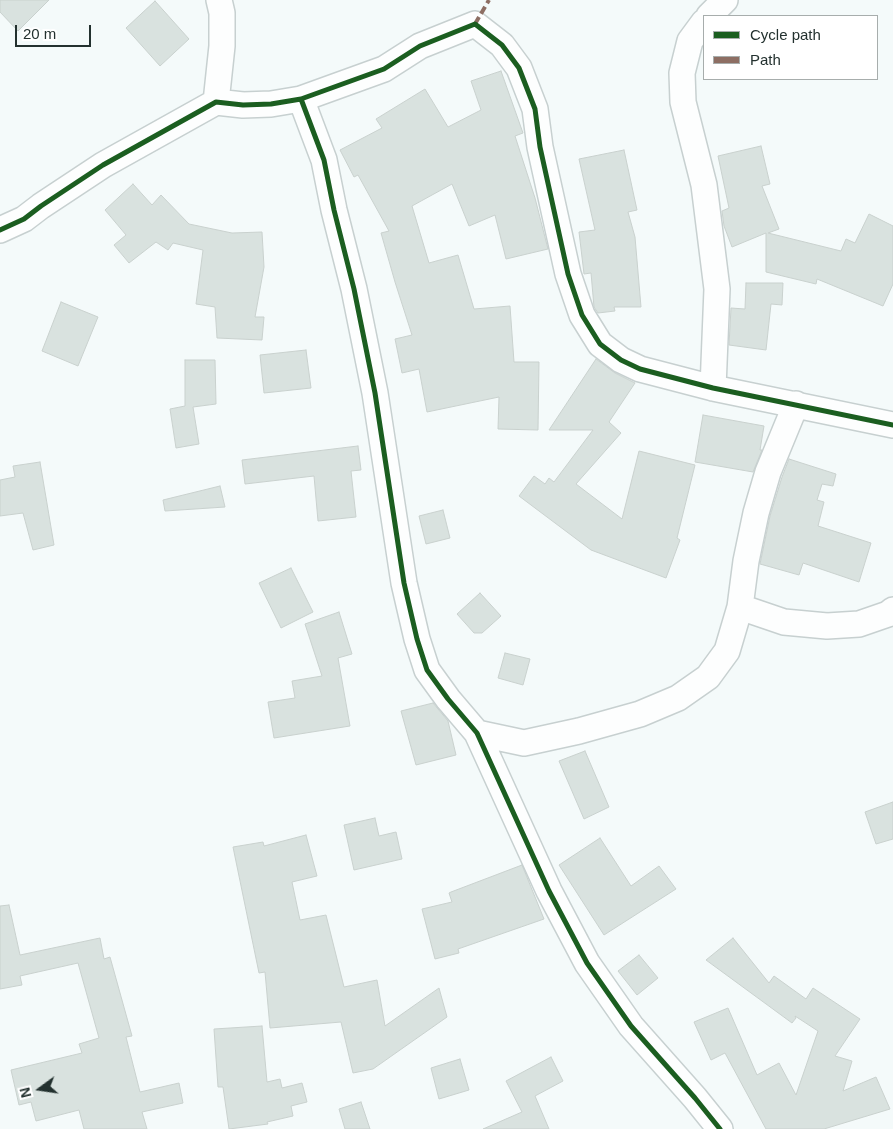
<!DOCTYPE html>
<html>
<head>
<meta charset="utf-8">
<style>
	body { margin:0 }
	#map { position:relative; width:893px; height:1129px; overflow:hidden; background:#f4fafa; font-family:Arial,sans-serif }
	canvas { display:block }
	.legend { position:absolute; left:703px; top:15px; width:175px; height:65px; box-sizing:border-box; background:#fff; border:1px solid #a7adac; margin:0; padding:6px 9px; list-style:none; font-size:15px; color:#23312f }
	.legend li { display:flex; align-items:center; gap:10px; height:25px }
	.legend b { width:25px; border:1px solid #a7adac }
	.north { position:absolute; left:15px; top:1064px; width:50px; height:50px; -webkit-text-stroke:4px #fff; paint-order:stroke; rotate:256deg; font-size:14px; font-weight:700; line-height:20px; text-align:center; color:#23312f }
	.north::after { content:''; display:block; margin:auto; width:18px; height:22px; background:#23312f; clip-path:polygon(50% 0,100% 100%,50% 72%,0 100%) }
	.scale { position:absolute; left:15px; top:25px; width:76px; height:22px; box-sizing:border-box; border:2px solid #23312f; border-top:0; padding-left:6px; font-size:15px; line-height:18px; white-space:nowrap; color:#23312f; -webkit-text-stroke:4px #fff; paint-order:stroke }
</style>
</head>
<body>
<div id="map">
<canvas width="893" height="1129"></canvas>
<ul class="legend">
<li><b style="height:6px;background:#1b5e20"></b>Cycle path</li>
<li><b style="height:6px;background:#8d6e63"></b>Path</li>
</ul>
<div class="north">N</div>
<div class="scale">20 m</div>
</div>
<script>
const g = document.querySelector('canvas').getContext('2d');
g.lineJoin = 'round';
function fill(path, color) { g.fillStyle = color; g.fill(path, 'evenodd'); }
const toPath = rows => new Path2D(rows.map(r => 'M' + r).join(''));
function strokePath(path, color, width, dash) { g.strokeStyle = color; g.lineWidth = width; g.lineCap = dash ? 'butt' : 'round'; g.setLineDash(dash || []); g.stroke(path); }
const building = toPath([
	[0,0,49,0,18,31,0,12,0,0],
	[155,1,189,39,160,66,126,28,155,1],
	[501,71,523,133,515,136,535,198,548,249,506,259,495,215,469,226,452,184,412,206,429,263,458,255,474,309,510,306,514,362,539,362,538,430,498,429,499,397,427,412,419,369,402,373,395,339,412,335,395,282,381,233,389,231,358,175,354,177,340,150,382,128,376,119,425,89,448,127,481,110,471,81,501,71],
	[761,146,770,184,762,186,779,229,768,233,841,251,846,239,855,243,869,214,893,226,893,284,883,306,817,279,816,284,766,272,766,233,732,247,724,226,722,211,729,208,718,156,761,146],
	[624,150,637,210,628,212,635,237,641,307,614,307,615,311,598,313,594,307,591,273,584,274,579,232,595,230,579,159,624,150],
	[133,184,152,205,161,195,189,224,232,233,262,232,264,267,255,317,264,317,262,340,217,338,215,307,196,304,203,250,173,243,168,250,156,242,129,263,114,245,126,235,105,210,133,184],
	[746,283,783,283,782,305,771,304,766,350,729,345,731,308,745,309,746,283],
	[61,302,98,317,78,366,42,351,61,302],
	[306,350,311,388,264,393,260,355,306,350],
	[596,359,615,373,635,383,609,422,621,433,576,484,622,519,639,451,695,465,677,538,680,540,666,578,591,550,519,496,534,476,545,484,549,478,554,482,593,430,549,430,596,359],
	[185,360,215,360,216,404,193,407,199,444,176,448,170,409,185,406,185,360],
	[703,415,764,426,760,450,762,450,753,472,695,462,703,415],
	[358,446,361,470,351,471,356,517,318,521,314,476,245,484,242,460,358,446],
	[789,459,836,474,833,486,822,484,817,500,824,502,818,526,871,543,859,582,803,563,799,575,760,564,770,516,782,477,789,459],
	[40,462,54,545,33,550,23,513,0,516,0,480,15,477,13,466,40,462],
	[220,486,225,507,165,511,163,500,220,486],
	[443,510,450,538,426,544,419,516,443,510],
	[291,568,313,612,281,628,259,583,291,568],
	[480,593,501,616,482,633,474,633,457,614,480,593],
	[339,612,352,654,338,658,350,726,274,738,268,702,295,698,292,681,322,676,305,624,339,612],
	[505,653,530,659,523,685,498,678,505,653],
	[433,703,448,721,456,755,416,765,401,711,433,703],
	[585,751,609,807,584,819,559,761,585,751],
	[893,802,893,839,876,844,865,812,893,802],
	[375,818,379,836,396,832,402,859,354,870,344,825,375,818],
	[306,835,317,876,292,882,300,920,326,915,344,987,377,980,385,1026,439,988,447,1017,373,1069,353,1073,341,1022,270,1028,265,972,259,973,233,847,263,842,264,846,306,835],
	[600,838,631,886,659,866,676,889,604,935,559,865,600,838],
	[522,865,544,919,458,949,459,953,435,959,422,909,452,902,449,893,451,892,522,865],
	[9,905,20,955,100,938,104,959,110,957,132,1036,126,1037,140,1092,179,1083,183,1103,142,1112,147,1129,84,1129,79,1110,36,1121,31,1102,19,1105,11,1070,82,1053,79,1044,99,1038,78,963,20,976,22,985,0,989,0,906,9,905],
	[733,938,769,983,774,976,806,999,813,988,860,1019,835,1056,852,1061,843,1091,876,1077,890,1109,824,1129,766,1129,725,1053,711,1060,694,1022,728,1008,757,1075,779,1063,796,1095,818,1031,795,1016,796,1018,792,1023,706,960,733,938],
	[639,955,658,978,637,995,618,971,639,955],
	[262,1026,267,1082,280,1079,282,1088,302,1083,307,1102,291,1106,293,1116,267,1122,268,1124,229,1129,223,1087,218,1087,214,1029,262,1026],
	[551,1057,563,1081,535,1096,549,1129,483,1129,522,1112,506,1081,551,1057],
	[460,1059,469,1090,439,1099,431,1068,460,1059],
	[361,1102,370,1129,345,1129,339,1109,361,1102]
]);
fill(building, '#d9e2df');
strokePath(building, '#c9d1ce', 1);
const street = toPath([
	[709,16,725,0],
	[704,22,690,41,682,73,683,102,704,185,717,289,713,388],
	[301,99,384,69,420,46,475,24,502,45,519,68,535,109,540,147,568,274,582,315,600,344,621,360,640,369,713,388,893,425],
	[216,102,222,46,222,13,219,0],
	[0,230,24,219,41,206,103,165,216,102,243,105,271,104,301,99,324,160,334,210,354,289,375,393,404,583,417,639,427,670,448,699,477,733,549,891,587,963,631,1026,695,1098,720,1129],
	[740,607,784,622,827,626,859,624,888,614,893,610],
	[477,733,524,743,579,731,640,714,678,698,708,677,727,651,740,607,746,561,756,513,768,472,796,404]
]);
strokePath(street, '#c7d0d0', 28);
strokePath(street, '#fdfefe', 25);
strokePath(toPath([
	[475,24,489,0]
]), '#8d6e63', 4, [8, 4]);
strokePath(toPath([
	[301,99,384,69,420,46,475,24,502,45,519,68,535,109,540,147,568,274,582,315,600,344,621,360,640,369,713,388,893,425],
	[0,230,24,219,41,206,103,165,216,102,243,105,271,104,301,99,324,160,334,210,354,289,375,393,404,583,417,639,427,670,448,699,477,733,549,891,587,963,631,1026,695,1098,720,1129]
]), '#1b5e20', 5);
</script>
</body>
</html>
